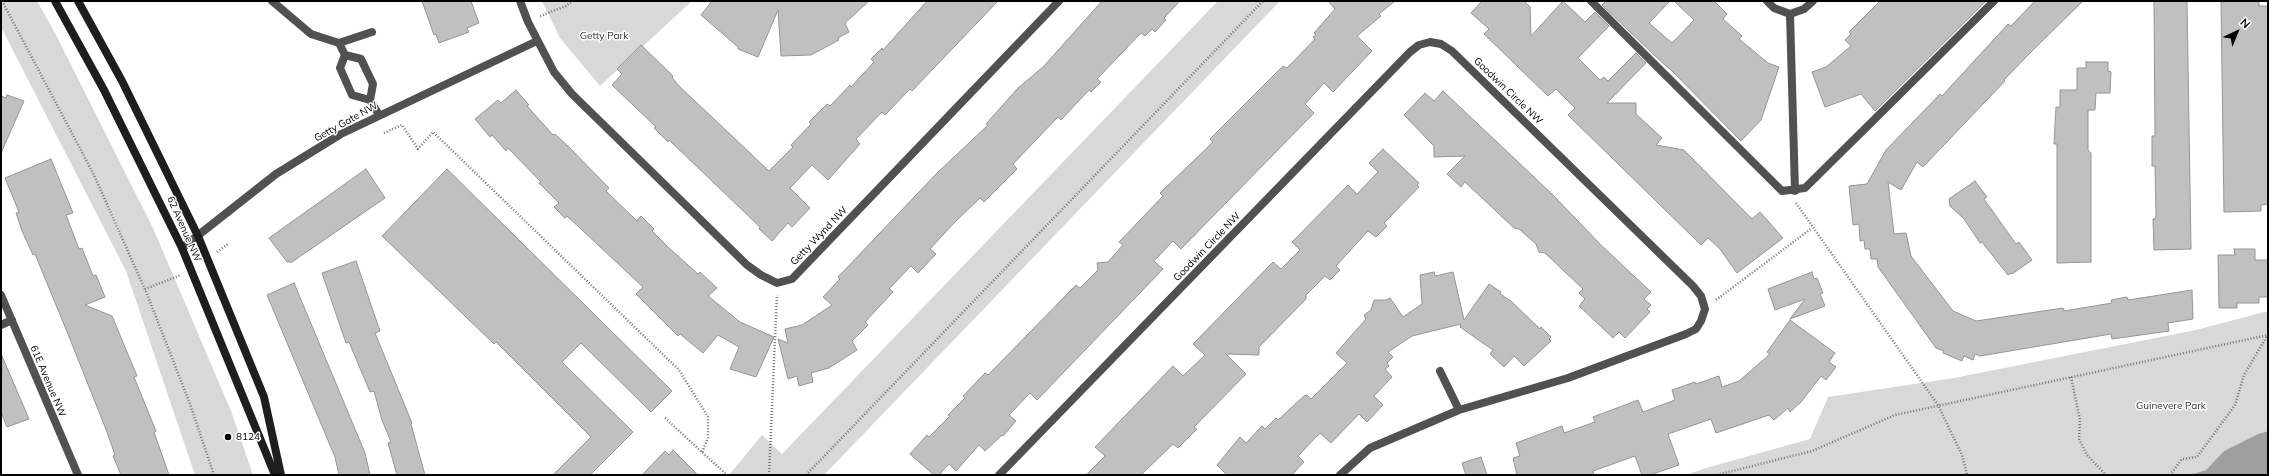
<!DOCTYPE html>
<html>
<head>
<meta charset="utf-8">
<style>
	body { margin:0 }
	#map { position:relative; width:2269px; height:476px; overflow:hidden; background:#fff; font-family:Mulish,sans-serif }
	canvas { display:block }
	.frame { position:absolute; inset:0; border:2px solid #000; pointer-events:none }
	.north { position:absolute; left:2217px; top:12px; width:40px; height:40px; -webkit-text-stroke:3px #fff; paint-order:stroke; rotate:44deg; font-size:11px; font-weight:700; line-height:16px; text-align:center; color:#000 }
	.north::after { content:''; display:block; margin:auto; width:14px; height:18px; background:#000; clip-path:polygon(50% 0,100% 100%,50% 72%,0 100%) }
</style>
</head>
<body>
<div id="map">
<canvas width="2269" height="476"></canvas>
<div class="frame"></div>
<div class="north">N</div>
</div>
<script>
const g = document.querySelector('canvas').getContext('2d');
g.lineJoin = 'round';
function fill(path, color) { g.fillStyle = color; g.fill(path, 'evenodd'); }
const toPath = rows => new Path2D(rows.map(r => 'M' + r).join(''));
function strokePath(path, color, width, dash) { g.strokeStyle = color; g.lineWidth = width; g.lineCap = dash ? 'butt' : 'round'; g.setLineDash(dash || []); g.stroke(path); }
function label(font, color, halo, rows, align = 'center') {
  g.font = font + ' Mulish,sans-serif'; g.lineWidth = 3; g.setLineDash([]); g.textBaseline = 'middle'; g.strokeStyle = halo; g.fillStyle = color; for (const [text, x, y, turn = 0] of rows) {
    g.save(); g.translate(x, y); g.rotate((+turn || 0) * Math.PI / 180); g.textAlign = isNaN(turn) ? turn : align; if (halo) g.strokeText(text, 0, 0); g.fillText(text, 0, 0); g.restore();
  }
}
fill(toPath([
	[1,1,37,1,55,33,153,228,231,411,253,475,195,475,126,271,1,27],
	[542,1,692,1,600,86,560,38],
	[1218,1,1280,1,824,475,729,475,762,435,782,454],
	[2268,311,2268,431,2258,434,2224,451,2206,470,2190,475,1686,475,1706,468,1810,439,1828,397,1954,378,2196,330]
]), '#d8d8d8');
fill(toPath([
	[2268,431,2268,475,2190,475,2206,470,2224,451,2258,434]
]), '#9f9f9f');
const building = toPath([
	[422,1,471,1,479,23,467,28,469,32,439,43,436,34,434,35,422,1],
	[712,1,869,1,845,23,849,32,838,38,839,40,811,55,781,56,778,10,758,57,738,49,738,47,701,15,712,1],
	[927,1,998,1,912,91,910,89,885,115,882,112,856,139,860,144,828,180,812,165,790,188,810,208,792,227,788,223,772,241,759,229,760,227,669,140,668,142,654,128,656,127,612,85,622,74,617,69,641,45,673,76,672,77,678,85,769,171,793,147,791,145,811,124,809,122,827,104,830,106,850,85,851,87,874,62,871,59,882,48,883,50,927,1],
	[1102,1,1180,1,1164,18,1166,20,1155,32,1152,29,1145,36,1141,33,1097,79,1101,82,1091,92,1089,90,1061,120,1058,117,1013,164,1017,169,984,202,980,198,955,222,930,249,936,254,918,273,911,266,889,289,893,292,865,322,868,325,852,341,857,350,829,368,811,373,813,382,799,386,797,376,788,379,778,339,788,343,785,329,802,325,832,305,823,297,840,279,838,277,937,173,988,125,986,124,1018,88,1043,67,1102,1],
	[1328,1,1395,1,1379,14,1381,16,1357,36,1372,51,1333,92,1324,83,1305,104,1314,113,1181,249,1173,241,1154,261,1163,269,1037,400,1030,393,1009,415,1016,421,1003,436,1002,435,985,451,979,445,956,471,949,464,939,475,934,475,910,454,927,435,929,437,950,416,948,415,965,398,963,396,985,373,988,375,1076,285,1080,288,1098,270,1097,263,1108,262,1123,245,1119,242,1163,196,1160,193,1213,142,1210,139,1283,66,1287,68,1315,39,1313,37,1316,34,1314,33,1335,9,1328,1],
	[1482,1,1524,1,1530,7,1531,36,1563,1,1585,22,1595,12,1609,26,1578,58,1600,80,1604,77,1608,81,1636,53,1646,63,1607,103,1636,103,1636,114,1662,138,1656,145,1684,150,1752,219,1760,212,1783,238,1737,273,1720,249,1708,238,1701,245,1568,115,1575,108,1556,89,1548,96,1484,34,1489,29,1471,13,1482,1],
	[1606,1,1670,1,1649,23,1672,43,1694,20,1674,1,1714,1,1727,14,1723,19,1742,36,1739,39,1768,63,1779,67,1761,120,1741,141,1671,70,1654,55,1602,5,1606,1],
	[1880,1,1986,1,1875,111,1861,94,1825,107,1812,72,1826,67,1851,46,1845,40,1851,34,1849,32,1880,1],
	[2035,1,2083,1,2031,52,2004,80,2005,81,1923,167,1917,162,1901,190,1888,182,1894,234,1906,233,1911,256,1953,311,1976,321,2063,308,2064,311,2112,303,2111,300,2127,297,2128,300,2192,290,2193,319,2168,323,2169,331,2112,339,2111,334,1980,356,1975,354,1973,360,1964,356,1962,361,1943,353,1944,351,1936,348,1878,267,1877,259,1871,259,1870,249,1865,249,1864,240,1860,241,1859,224,1853,225,1849,186,1867,184,1886,150,1940,94,1942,96,2008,24,2011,26,2035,1],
	[2154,1,2187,1,2191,249,2154,250,2153,219,2155,219,2156,215,2155,166,2152,166,2152,136,2155,136,2154,1],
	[2221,1,2259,1,2259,6,2268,6,2268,204,2261,205,2261,211,2224,212,2221,1],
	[2086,62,2108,62,2108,71,2111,72,2110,93,2096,93,2095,110,2088,110,2088,150,2091,153,2091,262,2057,263,2057,144,2054,144,2056,107,2060,107,2060,90,2077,90,2077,68,2086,68,2086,62],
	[516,90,529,105,527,106,553,135,555,134,569,147,609,188,606,191,637,221,641,216,654,229,652,231,668,247,698,274,700,272,717,288,708,296,740,322,774,337,756,377,730,369,739,347,718,335,703,353,680,334,678,336,636,294,643,287,567,216,565,218,554,207,559,203,539,183,541,182,508,148,506,151,492,135,490,137,475,119,498,100,501,103,516,90],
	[1443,91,1553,195,1601,245,1651,292,1644,299,1651,305,1647,309,1650,312,1625,338,1619,332,1613,338,1579,306,1585,299,1579,293,1583,289,1545,253,1539,252,1536,244,1519,229,1514,228,1465,182,1461,187,1447,174,1465,156,1434,157,1434,146,1404,115,1425,93,1434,101,1443,91],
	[7,95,24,101,1,153,1,96,6,98,7,95],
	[1383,149,1419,183,1417,185,1419,187,1384,223,1387,226,1376,237,1368,231,1336,266,1340,270,1330,280,1325,276,1306,295,1306,299,1259,347,1259,355,1226,354,1246,374,1194,427,1197,429,1178,448,1173,444,1141,475,1086,475,1105,456,1095,447,1173,366,1183,376,1205,355,1193,344,1273,262,1281,269,1300,250,1292,242,1348,185,1357,194,1378,172,1369,163,1383,149],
	[51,159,73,213,66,215,79,249,82,248,93,276,96,275,105,297,85,305,112,316,137,376,134,377,156,431,154,432,169,475,121,475,113,456,115,455,107,432,68,334,35,254,33,255,22,231,16,213,19,212,5,178,51,159],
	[366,169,385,198,292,262,287,262,269,238,366,169],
	[447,169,672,391,651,412,581,343,562,362,633,432,590,475,553,475,591,437,496,342,494,344,382,236,447,169],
	[1975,181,1987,197,1984,199,2016,244,2019,242,2032,260,2012,274,2011,273,2008,275,1982,242,1980,243,1964,219,1950,206,1949,199,1975,181],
	[2234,249,2255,249,2255,260,2268,260,2268,297,2259,297,2259,303,2237,303,2237,308,2219,308,2218,255,2235,255,2234,249],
	[356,261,380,331,375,333,412,423,411,424,425,475,397,475,388,443,391,442,382,420,374,391,370,392,349,342,346,343,322,273,356,261],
	[1434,272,1435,276,1453,272,1464,320,1489,284,1501,292,1500,294,1511,301,1540,329,1541,327,1551,337,1549,339,1551,341,1524,366,1514,356,1504,367,1490,354,1493,350,1460,327,1461,324,1412,336,1388,352,1393,357,1387,363,1389,366,1385,369,1392,377,1374,396,1383,405,1367,422,1359,414,1331,443,1320,433,1298,456,1304,462,1292,475,1227,475,1217,465,1240,437,1246,443,1262,426,1265,429,1276,418,1278,420,1304,396,1307,395,1311,399,1347,363,1336,353,1366,319,1364,315,1371,310,1374,300,1386,300,1390,298,1403,317,1422,304,1420,275,1434,272],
	[1812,272,1814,279,1817,278,1823,293,1820,294,1825,306,1790,319,1805,299,1775,310,1768,289,1812,272],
	[294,283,365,453,370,475,339,475,335,457,267,295,294,283],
	[1790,320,1835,353,1829,362,1836,367,1826,380,1821,376,1801,402,1790,412,1788,408,1774,420,1769,415,1716,433,1711,419,1668,434,1679,465,1650,475,1642,475,1635,456,1593,471,1594,475,1517,475,1513,458,1520,456,1516,443,1562,426,1564,433,1595,422,1593,417,1638,400,1643,412,1675,400,1672,390,1695,382,1696,384,1719,376,1722,387,1739,381,1770,354,1767,352,1790,320],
	[2,356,29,419,7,427,1,412,2,356],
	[673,450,698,475,642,475,665,451,669,455,673,450],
	[1481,457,1487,475,1466,475,1462,463,1481,457]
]);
fill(building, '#c0c0c0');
strokePath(building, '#959595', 1);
strokePath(toPath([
	[2,1,94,175,147,294,190,404,214,475],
	[540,16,566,6,572,1],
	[384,133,402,125,418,149,433,132,679,370,708,417,708,438,702,452],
	[1796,203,1938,405,1962,455,1967,475],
	[217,252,228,244],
	[145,289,181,275],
	[1716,300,1812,228],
	[2071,377,2080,420,2079,439,2087,455,2106,475],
	[665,418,727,475],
	[769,475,777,295],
	[806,475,1263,1],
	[1717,475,1812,451,1895,415,2268,335],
	[2170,475,2182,459,2197,457,2235,405,2244,375,2267,336]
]), '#737373', 2.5, [1, 2]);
strokePath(toPath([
	[272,1,311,34,339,43],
	[1591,1,1782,191,1805,188,1994,1],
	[1790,14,1795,191],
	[372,32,339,43,345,55,361,59,373,84,370,100,379,115],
	[345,55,340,68,352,95,370,100]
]), '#515151', 8);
strokePath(toPath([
	[520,1,528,22,554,72,572,94,747,265,761,275,777,283,792,279,1059,1],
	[1767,1,1774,8,1790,14,1804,9,1813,1],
	[182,248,276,174,341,134,537,41],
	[1,295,78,475],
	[1,325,12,320],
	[1440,371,1459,410],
	[999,475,1410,52,1419,45,1430,42,1441,44,1452,51,1693,286,1701,296,1705,309,1701,321,1696,329,1686,334,1568,378,1459,410,1370,448,1340,475]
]), '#515151', 8);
strokePath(toPath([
	[55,1,104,90,182,248,275,475],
	[78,1,122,81,198,236,264,397,281,475]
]), '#1e1e1e', 8);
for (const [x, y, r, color] of [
	[228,437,4,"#000"]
]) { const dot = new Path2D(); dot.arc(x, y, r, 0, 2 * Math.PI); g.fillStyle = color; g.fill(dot); strokePath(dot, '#fff', 1.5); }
label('10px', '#2f2f2f', '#fff', [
	["Getty Park",604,36],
	["Guinevere Park",2171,406]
]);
label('10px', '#000', '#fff', [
	["Goodwin Circle NW",1508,91,44],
	["Getty Gate NW",346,122,-29],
	["62 Avenue NW",184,229,66],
	["Getty Wynd NW",819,236,-46],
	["Goodwin Circle NW",1207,247,-46],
	["61E Avenue NW",48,381,67]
]);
label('10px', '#000', '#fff', [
	["8124",236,437]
], 'left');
</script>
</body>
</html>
